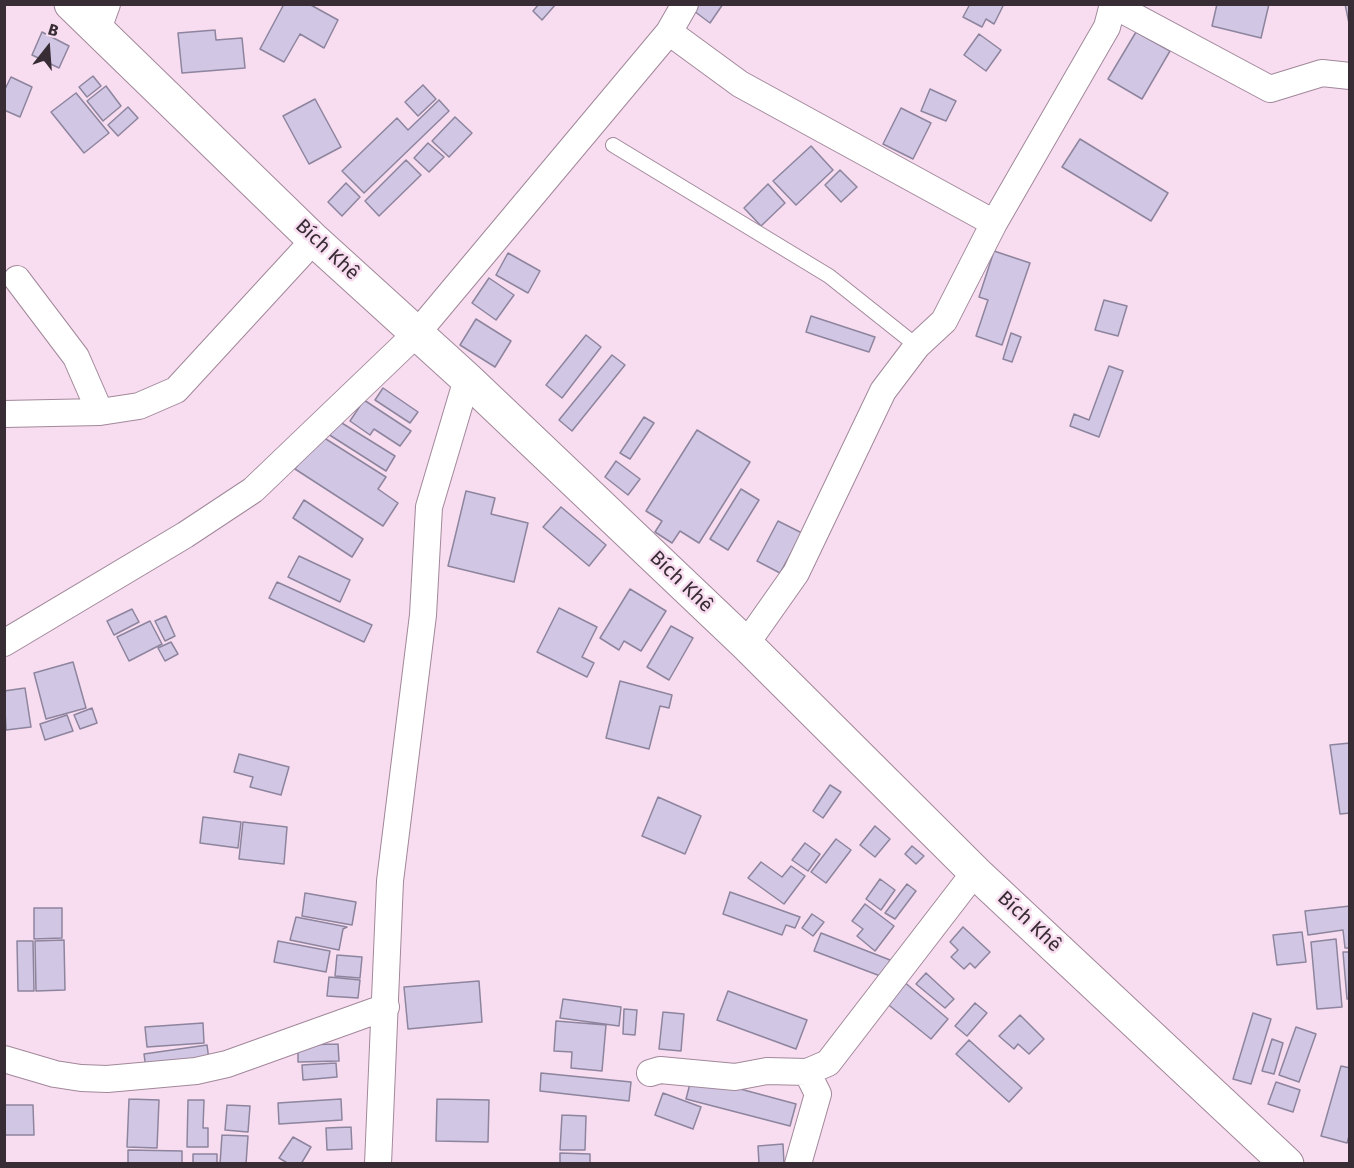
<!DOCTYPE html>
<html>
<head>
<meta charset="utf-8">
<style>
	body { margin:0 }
	#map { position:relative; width:1354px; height:1168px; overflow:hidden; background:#f8dcf0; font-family:"Fira Sans",sans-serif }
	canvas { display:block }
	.frame { position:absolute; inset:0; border:6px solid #382d35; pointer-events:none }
	.north { position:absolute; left:18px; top:18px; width:60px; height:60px; -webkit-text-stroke:4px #f8dcf0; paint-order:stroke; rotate:17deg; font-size:16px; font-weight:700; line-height:24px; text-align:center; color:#382d35 }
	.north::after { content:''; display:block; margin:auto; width:21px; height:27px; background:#382d35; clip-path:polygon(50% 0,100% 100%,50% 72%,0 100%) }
</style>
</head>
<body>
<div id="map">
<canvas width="1354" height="1168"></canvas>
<div class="frame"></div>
<div class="north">B</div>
</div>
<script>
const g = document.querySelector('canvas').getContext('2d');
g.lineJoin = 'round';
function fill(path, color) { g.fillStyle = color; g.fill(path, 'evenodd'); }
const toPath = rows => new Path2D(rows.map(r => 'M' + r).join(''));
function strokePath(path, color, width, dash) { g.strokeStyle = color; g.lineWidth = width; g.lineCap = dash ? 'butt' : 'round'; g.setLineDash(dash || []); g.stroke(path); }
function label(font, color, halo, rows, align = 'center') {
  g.font = font + ' "Fira Sans",sans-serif'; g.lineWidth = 5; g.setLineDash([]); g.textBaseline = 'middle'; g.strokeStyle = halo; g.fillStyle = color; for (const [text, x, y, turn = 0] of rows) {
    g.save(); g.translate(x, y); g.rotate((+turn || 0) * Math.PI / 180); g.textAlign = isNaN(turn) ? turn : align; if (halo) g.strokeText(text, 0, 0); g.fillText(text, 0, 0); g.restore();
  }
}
const building = toPath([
	[284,4,309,4,338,20,324,48,300,34,284,62,260,49,284,4],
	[539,4,556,4,542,20,533,11,539,4],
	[699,4,723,4,710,23,694,11,699,4],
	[970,4,1004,4,994,24,986,19,982,27,963,17,970,4],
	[1217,4,1269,4,1261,38,1212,26,1217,4],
	[1345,4,1350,4,1350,28,1345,4],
	[215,30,216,40,242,38,245,68,182,73,178,33,215,30],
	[42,32,69,46,59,68,32,55,42,32],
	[1136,32,1170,51,1142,99,1108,79,1136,32],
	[979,34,1001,50,986,71,964,55,979,34],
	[93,76,101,86,87,97,79,87,93,76],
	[11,77,32,87,20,117,4,110,4,91,11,77],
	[423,85,436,99,418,116,405,102,423,85],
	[106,86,121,106,103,121,87,101,106,86],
	[930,89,956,101,946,121,921,111,930,89],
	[76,93,109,133,84,153,51,112,76,93],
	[315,99,341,147,309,164,283,116,315,99],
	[439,100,449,111,364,193,342,171,397,118,408,130,439,100],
	[128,107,138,118,118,136,108,125,128,107],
	[901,108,931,123,913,159,883,144,901,108],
	[455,117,472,133,449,157,432,141,455,117],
	[1080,139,1168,193,1151,221,1062,167,1080,139],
	[428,143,444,157,429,172,414,158,428,143],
	[811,146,833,170,796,205,773,181,811,146],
	[406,160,421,175,379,216,365,201,406,160],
	[840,170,857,187,841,202,825,185,840,170],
	[346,183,360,197,342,216,328,202,346,183],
	[768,184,785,203,761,226,744,208,768,184],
	[994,251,1030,263,1002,345,976,336,988,300,979,297,994,251],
	[508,253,540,271,528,293,496,275,508,253],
	[489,278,514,295,496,320,472,303,489,278],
	[1104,300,1127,306,1118,336,1095,330,1104,300],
	[811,316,875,337,869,352,806,332,811,316],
	[476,319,511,341,495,367,460,345,476,319],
	[1011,333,1021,337,1012,362,1003,359,1011,333],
	[586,335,601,347,562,398,546,385,586,335],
	[612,355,625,365,572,431,559,420,612,355],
	[1109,366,1123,371,1099,437,1070,426,1074,414,1089,420,1109,366],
	[383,388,418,412,410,423,375,400,383,388],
	[364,400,411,431,400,446,374,429,370,435,350,421,364,400],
	[644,417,654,423,630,459,620,453,644,417],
	[337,420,395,456,386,471,328,434,337,420],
	[697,430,750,462,699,543,680,531,672,543,655,532,662,521,646,511,697,430],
	[318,434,386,477,378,489,398,503,383,526,295,469,318,434],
	[616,461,640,479,628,495,605,477,616,461],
	[741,489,759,500,728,550,710,539,741,489],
	[466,491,495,498,491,514,528,523,514,582,448,566,466,491],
	[304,500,363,539,352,557,293,518,304,500],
	[561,507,606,545,589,566,543,527,561,507],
	[778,521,802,533,780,573,757,561,778,521],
	[299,556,350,580,340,602,288,577,299,556],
	[277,582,372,625,364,642,269,598,277,582],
	[630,589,666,611,641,651,624,641,619,650,600,638,630,589],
	[559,608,597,627,582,657,594,663,587,677,537,652,559,608],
	[132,609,139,622,114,635,107,621,132,609],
	[166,616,175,636,165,641,155,621,166,616],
	[150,621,162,644,129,661,117,637,150,621],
	[671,626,693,638,669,680,647,667,671,626],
	[171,642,178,654,165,661,158,648,171,642],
	[73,662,86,708,46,719,34,673,73,662],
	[620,681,672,695,669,708,660,706,649,749,606,738,620,681],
	[25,688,31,727,6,730,4,691,25,688],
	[92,708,97,723,80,729,74,715,92,708],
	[67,715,73,731,45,740,40,724,67,715],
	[1350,743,1350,813,1340,814,1330,745,1350,743],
	[239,754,289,767,281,795,250,787,253,777,234,772,239,754],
	[830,785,841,792,823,818,813,811,830,785],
	[658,797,701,816,685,854,642,836,658,797],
	[203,817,241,822,238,848,200,843,203,817],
	[243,822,287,827,284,864,239,859,243,822],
	[875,826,890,839,875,857,860,845,875,826],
	[836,839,851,850,826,883,811,872,836,839],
	[805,843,820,854,808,871,792,860,805,843],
	[912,846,924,856,916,864,905,854,912,846],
	[761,862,782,877,791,866,805,876,784,904,748,878,761,862],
	[880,879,895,890,881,910,866,899,880,879],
	[907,884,916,891,895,919,885,913,907,884],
	[730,892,800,917,795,928,786,925,782,935,723,914,730,892],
	[305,893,356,902,352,925,302,916,305,893],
	[865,904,894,926,875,951,857,936,863,929,852,921,865,904],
	[1350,906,1350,948,1345,948,1343,930,1308,935,1305,911,1350,906],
	[34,908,62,908,62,938,34,939,34,908],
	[812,914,824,922,813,936,802,928,812,914],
	[296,917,347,927,343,929,339,950,290,940,296,917],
	[963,927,990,952,975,968,970,963,964,969,951,957,958,950,950,942,963,927],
	[1302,932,1306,962,1277,965,1273,935,1302,932],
	[821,933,890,960,883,977,814,951,821,933],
	[1336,939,1342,1007,1317,1009,1311,942,1336,939],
	[64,940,65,990,36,991,35,941,64,940],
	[17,941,33,941,34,991,18,991,17,941],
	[278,941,330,951,326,972,274,962,278,941],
	[1343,952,1350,952,1350,998,1347,999,1343,952],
	[337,955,362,957,360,978,335,976,337,955],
	[926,973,954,999,945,1008,916,984,926,973],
	[329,977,360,980,358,998,327,996,329,977],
	[479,981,482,1022,408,1029,404,987,479,981],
	[903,981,948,1019,931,1039,885,1002,903,981],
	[728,991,807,1020,796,1049,717,1020,728,991],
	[563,999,621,1007,619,1026,560,1018,563,999],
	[975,1003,987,1013,967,1036,955,1026,975,1003],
	[624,1009,637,1010,635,1035,623,1034,624,1009],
	[663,1012,684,1014,681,1051,659,1049,663,1012],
	[1253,1013,1271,1019,1251,1084,1233,1079,1253,1013],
	[1020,1015,1044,1039,1029,1054,1018,1044,1014,1049,999,1036,1020,1015],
	[556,1021,606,1025,602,1071,571,1068,572,1052,554,1051,556,1021],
	[203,1023,204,1043,147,1047,145,1027,203,1023],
	[1296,1027,1316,1034,1299,1082,1279,1075,1296,1027],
	[1272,1039,1283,1043,1274,1074,1262,1071,1272,1039],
	[969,1040,1022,1088,1009,1102,956,1054,969,1040],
	[338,1044,339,1061,298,1062,298,1045,338,1044],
	[207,1045,209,1060,146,1069,144,1054,207,1045],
	[336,1063,337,1077,303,1080,302,1065,336,1063],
	[1341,1066,1350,1068,1350,1133,1347,1143,1321,1136,1341,1066],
	[541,1073,631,1082,629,1101,540,1091,541,1073],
	[692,1076,796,1104,790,1126,686,1099,692,1076],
	[1276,1082,1300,1090,1293,1112,1268,1104,1276,1082],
	[663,1093,701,1107,693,1129,655,1115,663,1093],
	[129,1099,159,1100,157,1148,127,1147,129,1099],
	[341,1099,342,1120,279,1124,278,1103,341,1099],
	[437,1099,489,1100,488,1142,436,1141,437,1099],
	[188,1100,204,1100,203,1128,208,1128,208,1147,187,1147,188,1100],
	[4,1105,33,1105,34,1135,4,1135,4,1105],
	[227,1105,250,1106,248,1132,225,1130,227,1105],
	[562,1115,586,1116,585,1150,560,1150,562,1115],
	[351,1127,352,1149,327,1150,326,1128,351,1127],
	[222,1135,248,1136,246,1164,220,1164,222,1135],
	[293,1137,311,1147,301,1164,289,1164,279,1158,293,1137],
	[783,1144,784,1164,759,1164,758,1146,783,1144],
	[128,1150,182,1151,182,1164,128,1164,128,1150],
	[560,1153,590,1154,590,1164,560,1164,560,1153],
	[193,1154,217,1154,217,1164,193,1164,193,1154]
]);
fill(building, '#d1c7e4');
strokePath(building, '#8d849e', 1.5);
const service = toPath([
	[613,145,829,276,917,346]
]);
const minor = toPath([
	[1113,5,1270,89,1322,73,1350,76],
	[98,29,107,4],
	[669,32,740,84,994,223],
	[17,279,76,357,100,412],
	[4,414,100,412,139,406,176,390,314,240],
	[4,643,185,535,253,490,418,332,669,32,685,4],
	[746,644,796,573,883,391,917,346,944,321,994,223,1107,27,1113,4],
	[4,1059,55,1074,81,1078,107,1079,196,1071,227,1064,386,1007],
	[650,1073,660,1070,735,1077,767,1071,807,1072,828,1063,975,872],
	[378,1164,390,881,423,615,429,507,467,379],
	[798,1164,818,1094,807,1072]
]);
const secondary = toPath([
	[71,4,314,240,467,379,746,644,975,872,1287,1164]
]);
strokePath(service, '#a1889a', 16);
strokePath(minor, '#a1889a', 28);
strokePath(secondary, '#a1889a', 35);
strokePath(service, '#fff', 14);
strokePath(minor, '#fff', 26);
strokePath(secondary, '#fff', 33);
label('20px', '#382d35', '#f8dcf0', [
	["Bích Khê",327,250,43],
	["Bích Khê",681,582,44],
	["Bích Khê",1029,922,43]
]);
</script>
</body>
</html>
